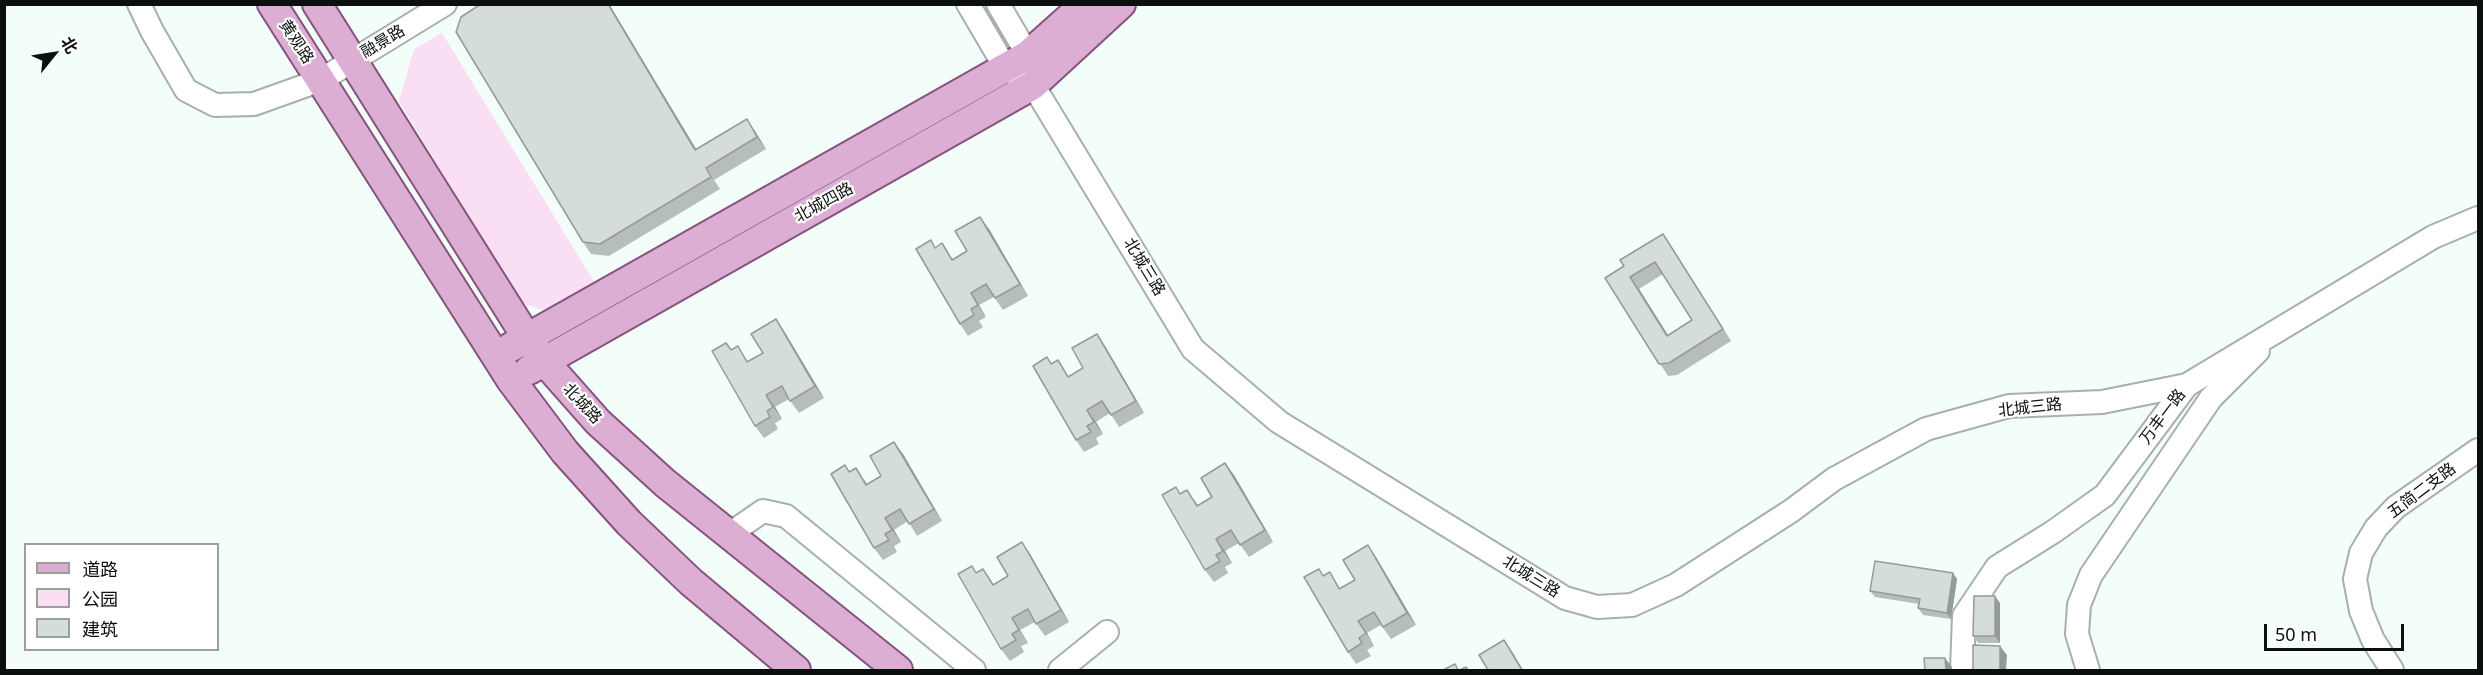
<!DOCTYPE html>
<html>
<head>
<meta charset="utf-8">
<style>
	body { margin:0 }
	#map { position:relative; width:2483px; height:675px; overflow:hidden; background:#f3fdf9; font-family:"Noto Sans","Noto Sans SC",sans-serif }
	canvas { display:block }
	.frame { position:absolute; inset:0; border:6px solid #0b0f0d; pointer-events:none }
	.legend { position:absolute; left:24px; top:543px; width:195px; height:108px; box-sizing:border-box; background:#fff; border:2px solid #9d9f9e; margin:0; padding:8px 10px; list-style:none; font-size:18px; color:#0b0f0d }
	.legend li { display:flex; align-items:center; gap:12px; height:30px }
	.legend b { width:30px; border:2px solid #9d9f9e }
	.north { position:absolute; left:24px; top:24px; width:60px; height:60px; -webkit-text-stroke:4px #fff; paint-order:stroke; rotate:60deg; font-size:16px; font-weight:700; line-height:24px; text-align:center; color:#0b0f0d }
	.north::after { content:''; display:block; margin:auto; width:21px; height:27px; background:#0b0f0d; clip-path:polygon(50% 0,100% 100%,50% 72%,0 100%) }
	.scale { position:absolute; left:2264px; top:624px; width:140px; height:27px; box-sizing:border-box; border:3px solid #0b0f0d; border-top:0; padding-left:8px; font-size:18px; line-height:21px; white-space:nowrap; color:#0b0f0d; -webkit-text-stroke:4px #fff; paint-order:stroke }
</style>
</head>
<body>
<div id="map">
<canvas width="2483" height="675"></canvas>
<div class="frame"></div>
<ul class="legend">
<li><b style="height:8px;background:#ddaed4"></b>道路</li>
<li><b style="height:16px;background:#fadef3"></b>公园</li>
<li><b style="height:16px;background:#d4ddd9"></b>建筑</li>
</ul>
<div class="north">北</div>
<div class="scale">50 m</div>
</div>
<script>
const g = document.querySelector('canvas').getContext('2d');
g.lineJoin = 'round';
function fill(path, color) { g.fillStyle = color; g.fill(path, 'evenodd'); }
const toPath = rows => new Path2D(rows.map(r => 'M' + r).join(''));
function strokePath(path, color, width, dash) { g.strokeStyle = color; g.lineWidth = width; g.lineCap = dash ? 'butt' : 'round'; g.setLineDash(dash || []); g.stroke(path); }
function label(font, color, halo, rows, align = 'center') {
  g.font = font + ' "Noto Sans","Noto Sans SC",sans-serif'; g.lineWidth = 4.5; g.setLineDash([]); g.textBaseline = 'middle'; g.strokeStyle = halo; g.fillStyle = color; for (const [text, x, y, turn = 0] of rows) {
    g.save(); g.translate(x, y); g.rotate((+turn || 0) * Math.PI / 180); g.textAlign = isNaN(turn) ? turn : align; if (halo) g.strokeText(text, 0, 0); g.fillText(text, 0, 0); g.restore();
  }
}
fill(toPath([
	[442,33,596,285,551,313,522,303,399,101,414,49]
]), '#fadef3');
const minor = toPath([
	[139,4,152,31,186,90,215,105,254,104,321,80,445,4],
	[968,4,1005,67,1018,76],
	[998,4,1028,55,1033,85,1193,349,1279,422,1565,598,1597,607,1632,605,1676,585,1791,511,1834,479,1926,429,2009,406,2102,402,2187,385],
	[728,535,763,511,786,516,974,670],
	[1060,670,1107,632],
	[1962,670,1964,616,1997,567,2053,532,2105,495,2187,385,2433,237,2478,218],
	[2088,670,2077,634,2079,605,2091,575,2211,398,2258,351],
	[2392,670,2373,640,2361,611,2355,579,2361,553,2376,528,2396,507,2478,450]
]);
const major = toPath([
	[272,4,511,380,565,452,629,523,691,582,796,670],
	[317,4,527,338,544,361,598,422,665,483,898,670],
	[511,347,1028,55,1085,4],
	[529,370,1033,85,1121,4]
]);
strokePath(minor, '#a7b0ac', 26);
strokePath(major, '#85537c', 32);
strokePath(minor, '#fff', 22);
strokePath(major, '#ddaed4', 28);
fill(toPath([
	[481,4,609,4,696,150,755,131,766,149,714,180,720,189,609,256,591,254,583,242],
	[989,229,1028,296,1003,310,994,297,979,305,986,317,979,321,983,327,968,336,960,324,936,247,950,256,953,259,967,251],
	[1671,246,1731,341,1677,375,1668,376,1605,278],
	[1663,274,1692,320,1668,335,1639,289],
	[784,331,824,398,799,413,789,399,775,407,782,419,775,423,778,429,764,438,755,426,726,343,731,349,746,358,748,362,763,353],
	[1105,346,1144,413,1119,427,1110,413,1096,422,1103,434,1096,438,1099,444,1084,452,1076,440,1052,364,1069,376,1083,368],
	[903,454,942,521,917,536,908,521,894,530,901,542,894,546,897,552,883,560,874,548,845,465,850,472,865,480,867,484,881,476],
	[1234,475,1273,542,1249,557,1239,543,1225,551,1232,563,1225,567,1228,573,1214,582,1205,570,1181,493,1196,502,1198,506,1212,497],
	[1022,542,1030,554,1069,622,1045,636,1035,622,1020,630,1028,643,1021,646,1024,652,1010,661,1001,649,977,573,994,585,1008,576],
	[1376,557,1416,625,1391,639,1381,625,1367,633,1374,646,1367,650,1371,656,1356,664,1348,652,1319,569,1323,576,1330,572,1340,588,1355,580],
	[1957,579,1951,619,1923,615,1918,608,1919,604,1875,597,1870,591],
	[2000,603,2000,643,1978,643,1973,636]
]), '#b6bebb');
fill(toPath([
	[608,4,609,4,704,162,695,150],
	[747,119,755,131,766,149,757,137],
	[980,217,989,229,1028,296,1020,284],
	[1663,234,1671,246,1731,341,1723,329],
	[1630,277,1639,289,1676,348,1667,336],
	[971,293,979,305,986,317,978,305],
	[776,319,784,331,824,398,815,386],
	[1097,334,1105,346,1144,413,1136,401],
	[766,395,775,407,782,419,773,407],
	[1087,410,1096,422,1103,434,1094,422],
	[894,442,903,454,942,521,934,509],
	[1225,463,1234,475,1273,542,1265,530],
	[885,518,894,530,901,542,892,530],
	[1216,539,1225,551,1232,563,1223,551],
	[1022,542,1030,554,1069,622,1061,610],
	[1368,545,1376,557,1416,625,1407,613],
	[1953,573,1957,579,1951,619,1947,613],
	[1995,596,2000,603,2000,643,1995,636],
	[1012,618,1020,630,1028,643,1019,630],
	[1358,621,1367,633,1374,646,1366,633],
	[1504,640,1513,653,1523,670,1522,670],
	[2000,646,2007,655,2006,670,2000,670],
	[1945,658,1952,667,1952,670,1946,670]
]), '#949b98');
const building = toPath([
	[481,4,608,4,695,150,747,119,757,137,706,168,711,177,600,244,583,242,456,32,461,17,481,4],
	[980,217,1020,284,995,298,986,284,971,293,978,305,971,309,974,315,960,324,916,249,931,240,935,248,942,243,952,260,967,251,955,231,980,217],
	[1663,234,1723,329,1669,363,1659,364,1605,278,1624,266,1620,260,1663,234],
	[1655,262,1692,320,1667,336,1630,277,1655,262],
	[776,319,815,386,790,401,782,386,766,395,773,407,767,411,770,417,755,426,712,351,726,343,731,350,738,346,747,362,763,353,751,334,776,319],
	[1097,334,1136,401,1111,415,1102,401,1087,410,1094,422,1087,426,1091,432,1076,440,1033,366,1047,357,1051,364,1058,360,1068,377,1083,368,1072,348,1097,334],
	[894,442,934,509,909,524,900,509,885,518,892,530,885,534,889,540,874,548,831,474,845,465,849,472,856,468,866,485,881,476,870,456,894,442],
	[1225,463,1265,530,1240,545,1231,530,1216,539,1223,551,1216,555,1220,561,1205,570,1162,495,1176,487,1180,494,1187,490,1197,506,1212,497,1201,478,1225,463],
	[1022,542,1061,610,1036,624,1028,609,1012,618,1019,630,1012,634,1016,640,1001,649,958,574,972,566,976,573,983,569,993,585,1008,576,997,557,1022,542],
	[1368,545,1407,613,1383,627,1374,612,1358,621,1366,633,1359,638,1362,643,1348,652,1304,577,1319,569,1323,576,1330,572,1339,589,1355,580,1343,560,1368,545],
	[1875,561,1953,573,1947,613,1918,608,1920,599,1870,591,1875,561],
	[1974,596,1995,596,1995,636,1973,636,1974,596],
	[1504,640,1522,670,1488,670,1479,655,1504,640],
	[1973,645,2000,646,2000,670,1973,670,1973,645],
	[1924,658,1945,658,1946,670,1925,670,1924,658],
	[1455,664,1458,670,1443,670,1455,664],
	[1466,667,1468,670,1460,670,1466,667]
]);
fill(building, '#d4ddd9');
strokePath(building, '#949b98', 1.5);
label('16px', '#0b0f0d', '#fff', [
	["黄观路",296,42,57],
	["融景路",383,42,-31],
	["北城四路",824,203,-29],
	["北城三路",1144,267,59],
	["北城路",582,404,47],
	["北城三路",2030,408,-6],
	["万丰一路",2163,417,-53],
	["五简二支路",2422,491,-37],
	["北城三路",1531,577,32]
]);
</script>
</body>
</html>
